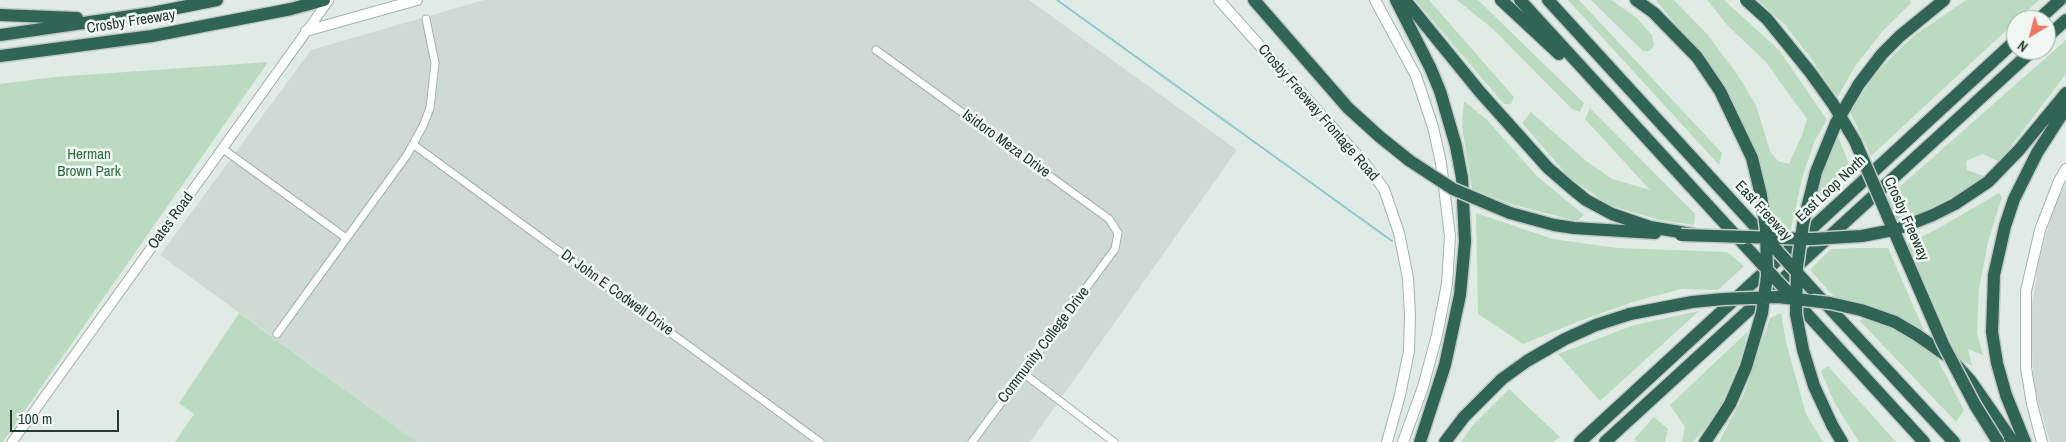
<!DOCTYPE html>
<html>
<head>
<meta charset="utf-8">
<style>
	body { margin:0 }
	#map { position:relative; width:2066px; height:442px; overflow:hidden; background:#e1ebe5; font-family:"Archivo Narrow",sans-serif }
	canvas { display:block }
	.north { position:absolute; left:2006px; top:10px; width:50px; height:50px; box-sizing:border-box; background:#f1f8f4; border:1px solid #9eaca6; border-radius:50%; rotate:217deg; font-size:14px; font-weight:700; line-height:20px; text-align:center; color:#223a32 }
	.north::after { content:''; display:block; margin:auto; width:18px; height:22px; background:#eb755f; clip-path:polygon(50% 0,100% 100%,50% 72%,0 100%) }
	.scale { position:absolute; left:10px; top:410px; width:109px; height:22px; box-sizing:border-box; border:2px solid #223a32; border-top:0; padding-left:6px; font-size:15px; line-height:18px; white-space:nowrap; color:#223a32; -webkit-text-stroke:4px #f1f8f4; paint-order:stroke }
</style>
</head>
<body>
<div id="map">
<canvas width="2066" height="442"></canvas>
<div class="north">N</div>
<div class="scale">100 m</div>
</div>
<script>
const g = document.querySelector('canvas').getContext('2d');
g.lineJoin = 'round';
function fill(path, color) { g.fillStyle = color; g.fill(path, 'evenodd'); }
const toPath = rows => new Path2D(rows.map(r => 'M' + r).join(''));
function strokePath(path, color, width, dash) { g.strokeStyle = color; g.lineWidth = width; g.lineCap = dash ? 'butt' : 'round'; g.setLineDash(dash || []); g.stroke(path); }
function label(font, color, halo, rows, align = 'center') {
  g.font = font + ' "Archivo Narrow",sans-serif'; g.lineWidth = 5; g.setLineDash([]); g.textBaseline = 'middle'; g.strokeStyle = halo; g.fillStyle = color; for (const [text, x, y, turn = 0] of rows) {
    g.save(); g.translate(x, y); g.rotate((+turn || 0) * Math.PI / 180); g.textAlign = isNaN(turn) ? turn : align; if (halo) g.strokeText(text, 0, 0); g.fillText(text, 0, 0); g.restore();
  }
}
fill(toPath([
	[484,0,1029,0,1237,150,1030,442,417,442,160,255,311,50],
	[2066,183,2066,442,2050,442,2034,387,2030,319,2039,259,2055,204]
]), '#cfdad4');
fill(toPath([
	[1415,0,1429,0,1514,97,1511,104,1504,104],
	[1457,0,1478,0,1584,103,1580,112,1572,109,1494,30],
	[1568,0,1579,0,1722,153,1719,165],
	[1591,0,1611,0,1637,18,1652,35,1654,46,1650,51,1643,51],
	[1656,0,1674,0,1707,34,1737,74,1756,105,1770,151,1778,161,1789,164,1802,135,1807,119,1765,61,1729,27,1707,0,1724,0,1779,50,1827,120,1815,140,1803,175,1790,233,1775,233,1770,229,1742,124,1718,77],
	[1758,0,1910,0,1911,3,1882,32,1856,65,1837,98,1814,62,1784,24],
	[1966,0,2039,0,1871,156,1850,112,1874,76,1894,54,1916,34],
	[2066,40,2066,74,1999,162,1983,154,1966,161,1967,170,1984,176,1957,194,1925,211,1896,220,1888,197],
	[268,62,3,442,0,442,0,84,54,77],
	[1464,101,1487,120,1537,176,1584,215,1577,221,1514,205,1472,189,1462,126],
	[1590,108,1695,214,1694,225,1660,220,1609,205,1569,177,1522,123,1531,112,1585,160,1612,179,1650,190,1585,119],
	[1837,134,1853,174,1814,210,1812,208,1824,160],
	[1999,193,2002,197,1988,242,1979,289,1977,333,1983,355,1968,349,1972,366,1958,358,1907,244,1939,228],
	[1476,213,1553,239,1617,248,1727,252,1744,266,1718,290,1681,289,1633,302,1574,323,1523,344,1478,314],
	[1858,248,1888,248,1927,337,1907,323,1881,310,1838,301,1810,270,1831,249],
	[1699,311,1600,401,1558,354,1634,325],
	[239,313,417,442,175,442,194,414,179,403],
	[1781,313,1786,342,1806,414,1823,442,1719,442,1743,396,1770,318],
	[1864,319,1890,327,1935,354,1964,410,1956,422,1859,320],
	[1748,331,1740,361,1722,403,1707,426,1693,442,1682,442,1685,427,1670,405],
	[1828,366,1896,442,1859,442,1834,402,1821,371],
	[1509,389,1560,437,1553,442,1461,442,1472,426],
	[1654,417,1668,429,1665,442,1637,442,1634,439]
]), '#bbdbc1');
strokePath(toPath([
	[1057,0,1392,241]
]), '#8bc9cd', 2);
const minor = toPath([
	[876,50,1109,219,1118,233,1115,249,972,442],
	[414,145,820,442],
	[223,149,346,238],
	[277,334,407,155,423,126,430,108,435,63,426,19],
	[1023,373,1114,442]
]);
const tertiary = toPath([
	[12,442,329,0]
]);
const secondary = toPath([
	[1219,0,1366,165,1384,189,1399,233,1408,278,1410,315,1409,351,1400,395,1387,442],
	[1375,0,1416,76,1433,127,1441,163,1450,236,1447,284,1437,335,1423,387,1403,442],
	[306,31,417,0],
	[2042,442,2032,404,2026,368,2026,291,2040,230,2059,181,2066,169]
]);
const motorway = toPath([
	[1254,0,1348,108,1380,137,1410,161],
	[1396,0,1430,67,1440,91,1456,146,1462,178,1465,242,1460,295,1445,365,1420,442],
	[1405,0,1480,92,1548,168,1570,187,1586,200,1612,214,1650,227,1692,234],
	[1501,0,1559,54],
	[1520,0,1748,249],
	[1548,0,1763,235],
	[1636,0,1654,13],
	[0,15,77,18],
	[2038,20,2060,0],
	[0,35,152,13,217,0],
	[2046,38,2066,20],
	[0,56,152,36,291,9,324,0],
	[1859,84,1882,54,1900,36,1944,0],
	[1510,213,1554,225,1574,228,1655,233],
	[1898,229,1933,215,1955,204,1988,182,2019,150,2066,93],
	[1811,288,1954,442],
	[1797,303,1924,442],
	[1917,335,1950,358,1970,380,2013,442],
	[1832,425,1842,442],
	[1445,442,1464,417,1502,379,1527,361,1565,339,1596,325,1630,314],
	[1580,442,2016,40],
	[1605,442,2033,50],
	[1705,442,1721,418],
	[2025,442,2006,395,1997,363,1992,332,1994,275,2005,226,2014,199,2037,153,2066,108]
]);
strokePath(minor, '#a4b2ac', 9);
strokePath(tertiary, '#a4b2ac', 11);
strokePath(secondary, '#a0b6ac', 12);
strokePath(motorway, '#c1c8c6', 15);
strokePath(minor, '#fff', 7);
strokePath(tertiary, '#fff', 9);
strokePath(secondary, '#fff', 10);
strokePath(motorway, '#306555', 12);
const motorwayBridge = toPath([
	[1746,0,1767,19,1810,72,1833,104,1855,141,1943,344,1975,405,1998,442],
	[1654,13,1697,57,1720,91,1752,158,1761,195,1766,229,1767,276,1762,313,1746,367,1730,404,1721,418],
	[1410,161,1453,189,1510,213],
	[1681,235,1813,239,1862,236,1898,229],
	[1764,236,1811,288],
	[1748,249,1796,301],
	[1630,314,1692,302,1723,299,1778,297,1830,303,1861,310,1895,322,1917,335],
	[1832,425,1814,386,1803,350,1796,314,1797,267,1803,224,1816,172,1836,123,1859,84]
]);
strokePath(motorwayBridge, '#c1c8c6', 15, []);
strokePath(motorwayBridge, '#306555', 12);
label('15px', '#223a32', '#f1f8f4', [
	["Crosby Freeway",131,22,-9],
	["Crosby Freeway Frontage Road",1318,113,49],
	["Isidoro Meza Drive",1006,144,36],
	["East Loop North",1831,189,-43],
	["East Freeway",1763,211,47],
	["Crosby Freeway",1906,219,66],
	["Oates Road",171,221,-54],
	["Dr John E Codwell Drive",617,293,36],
	["Community College Drive",1044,345,-53]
]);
label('15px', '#2e6f42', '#f1f8f4', [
	["Herman",89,155],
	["Brown Park",89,172]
]);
</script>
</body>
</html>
